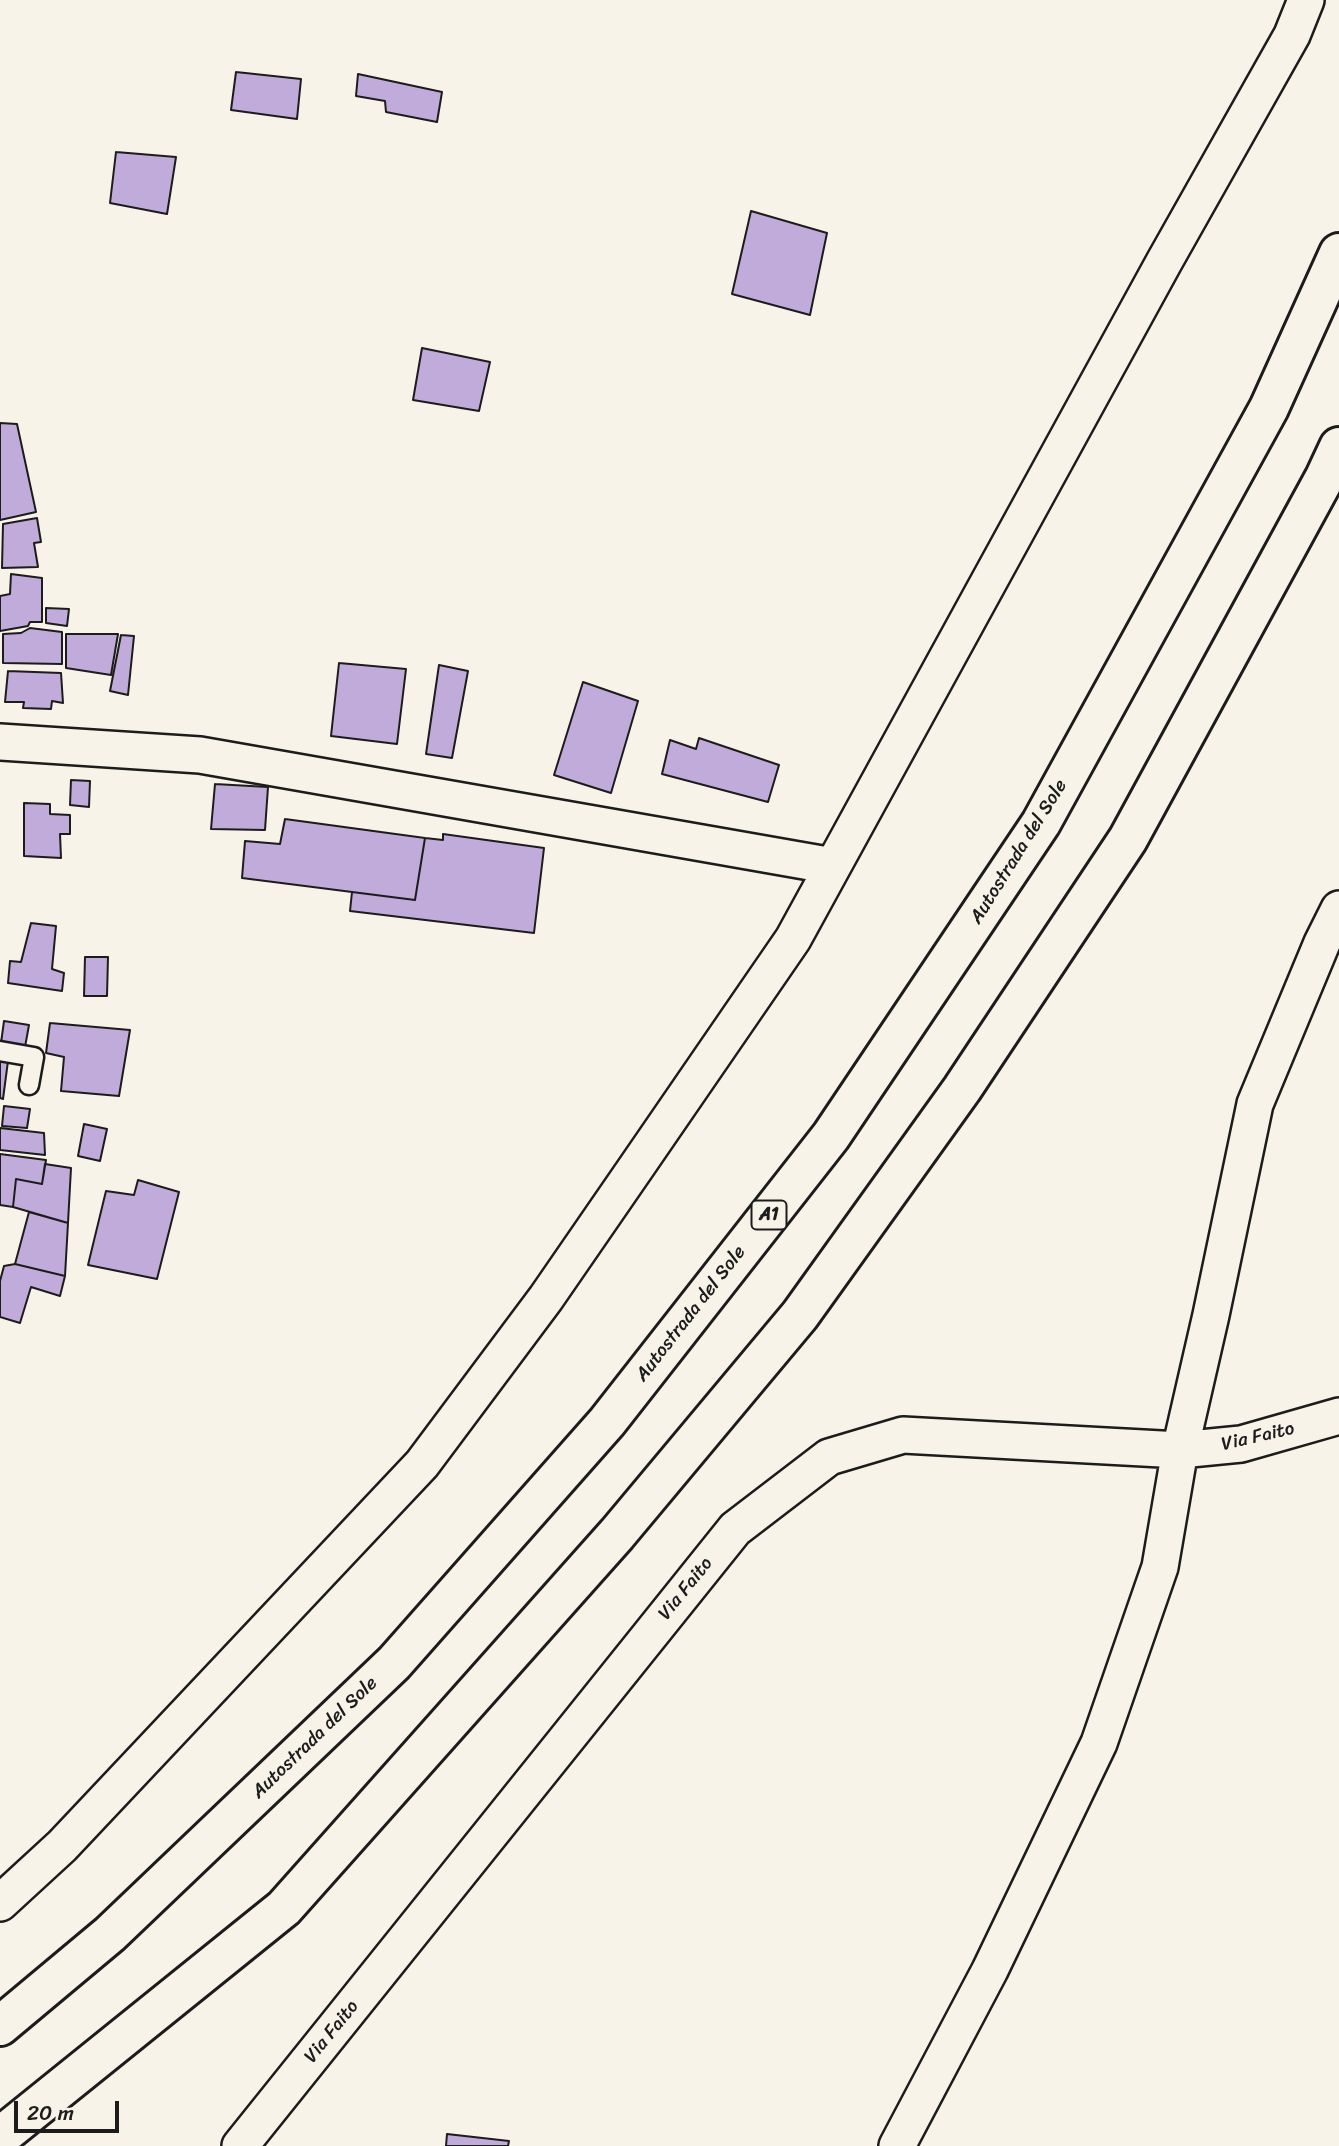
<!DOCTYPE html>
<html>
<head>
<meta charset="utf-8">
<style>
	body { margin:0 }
	#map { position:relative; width:1339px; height:2146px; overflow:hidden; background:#f7f3e8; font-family:Sriracha,sans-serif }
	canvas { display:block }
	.scale { position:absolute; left:14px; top:2101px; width:105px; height:32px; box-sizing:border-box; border:4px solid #1c1c1c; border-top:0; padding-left:9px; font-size:21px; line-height:24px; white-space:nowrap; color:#1c1c1c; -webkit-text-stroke:5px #f7f3e8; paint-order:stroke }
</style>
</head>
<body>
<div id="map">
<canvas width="1339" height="2146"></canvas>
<div class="scale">20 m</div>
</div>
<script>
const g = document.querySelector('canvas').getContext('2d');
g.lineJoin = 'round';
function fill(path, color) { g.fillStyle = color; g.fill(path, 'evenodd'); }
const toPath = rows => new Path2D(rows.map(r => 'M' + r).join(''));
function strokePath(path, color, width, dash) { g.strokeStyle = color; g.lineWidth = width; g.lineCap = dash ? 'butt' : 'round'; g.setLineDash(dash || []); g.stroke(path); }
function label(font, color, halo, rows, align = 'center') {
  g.font = font + ' Sriracha,sans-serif'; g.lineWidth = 6; g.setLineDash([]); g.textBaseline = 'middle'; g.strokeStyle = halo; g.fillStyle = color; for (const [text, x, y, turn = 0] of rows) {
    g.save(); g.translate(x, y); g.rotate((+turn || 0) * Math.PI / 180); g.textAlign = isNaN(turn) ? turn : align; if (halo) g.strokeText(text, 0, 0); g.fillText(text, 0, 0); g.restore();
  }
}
const building = toPath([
	[236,72,301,79,297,119,231,110,236,72],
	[358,74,442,92,437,122,386,112,385,101,356,96,358,74],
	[116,152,176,157,167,214,110,203,116,152],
	[751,211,827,233,810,315,732,294,751,211],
	[422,348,490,362,479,411,413,400,422,348],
	[0,423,17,424,36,512,0,520,0,423],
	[37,518,41,542,34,543,38,567,2,568,3,524,37,518],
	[11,574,42,578,42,622,30,622,28,626,0,631,0,596,10,594,11,574],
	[46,608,69,609,67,626,46,623,46,608],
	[30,628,62,632,62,664,3,663,3,634,21,633,30,628],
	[66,634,118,634,111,675,66,668,66,634],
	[121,635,134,636,128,695,110,691,121,635],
	[339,663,406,669,397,744,331,736,339,663],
	[439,665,468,671,452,758,426,754,439,665],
	[8,671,61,673,63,703,52,701,51,709,23,708,24,702,5,702,8,671],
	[583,682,638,701,611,793,554,775,583,682],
	[699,738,779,765,768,802,662,774,670,740,696,749,699,738],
	[71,780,90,781,89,807,70,805,71,780],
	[215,784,268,787,265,830,211,829,215,784],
	[24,803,50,804,50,814,70,815,70,834,60,834,61,858,24,856,24,803],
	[285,819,425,838,415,900,242,878,245,841,280,844,285,819],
	[443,834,544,848,534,933,350,911,352,892,415,900,425,838,443,840,443,834],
	[31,923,56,926,52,969,64,973,62,991,8,983,10,961,21,962,31,923],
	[85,957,108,957,107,996,84,996,85,957],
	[4,1021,29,1025,25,1047,1,1043,4,1021],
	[50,1023,130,1030,119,1096,61,1091,64,1057,46,1053,50,1023],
	[0,1060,8,1061,3,1099,0,1098,0,1060],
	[4,1106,30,1109,27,1128,2,1126,4,1106],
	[84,1124,107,1129,100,1161,78,1156,84,1124],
	[0,1128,44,1133,45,1155,0,1150,0,1128],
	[0,1154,46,1160,42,1184,16,1179,13,1207,0,1205,0,1154],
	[45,1164,71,1168,68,1223,13,1207,16,1179,42,1184,45,1164],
	[138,1180,179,1192,157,1279,88,1265,106,1191,134,1195,138,1180],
	[29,1212,68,1223,65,1276,15,1264,29,1212],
	[15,1264,65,1276,60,1296,31,1287,20,1323,0,1317,0,1281,4,1266,15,1264],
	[447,2134,509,2141,508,2146,446,2146,447,2134]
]);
fill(building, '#c1abdb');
strokePath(building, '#1c1c1c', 2);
const service = toPath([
	[0,1051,34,1057,29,1085]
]);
const minor = toPath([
	[0,742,200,755,833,866],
	[0,1903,62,1846,422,1464,546,1298,637,1166,793,939,1164,262,1292,35,1306,0],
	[240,2146,735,1529,829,1457,903,1435,1180,1450,1241,1444,1339,1416],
	[897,2146,990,1970,1099,1743,1160,1567,1180,1450,1211,1315,1255,1104,1322,943,1339,909]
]);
const motorway = toPath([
	[0,2026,110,1934,394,1663,607,1422,831,1136,1041,823,1269,408,1339,253],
	[0,2137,284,1908,617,1534,800,1315,962,1089,1128,839,1325,477,1339,447]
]);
strokePath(service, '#1c1c1c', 23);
strokePath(minor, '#1c1c1c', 40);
strokePath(motorway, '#1c1c1c', 44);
strokePath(service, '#f7f3e8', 18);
strokePath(minor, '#f7f3e8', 35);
strokePath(motorway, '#f7f3e8', 38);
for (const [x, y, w] of [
	[769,1215,35]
]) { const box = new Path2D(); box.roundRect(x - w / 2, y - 14.5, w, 29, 5); g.fillStyle = '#f7f3e8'; g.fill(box); strokePath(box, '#1c1c1c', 2); }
label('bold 18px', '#1c1c1c', null, [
	["A1",769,1215]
]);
label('19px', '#1c1c1c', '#f7f3e8', [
	["Autostrada del Sole",1019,852,-58],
	["Autostrada del Sole",691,1314,-52],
	["Via Faito",1258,1437,-13],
	["Via Faito",686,1589,-51],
	["Autostrada del Sole",315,1738,-44],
	["Via Faito",332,2032,-51]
]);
</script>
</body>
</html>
